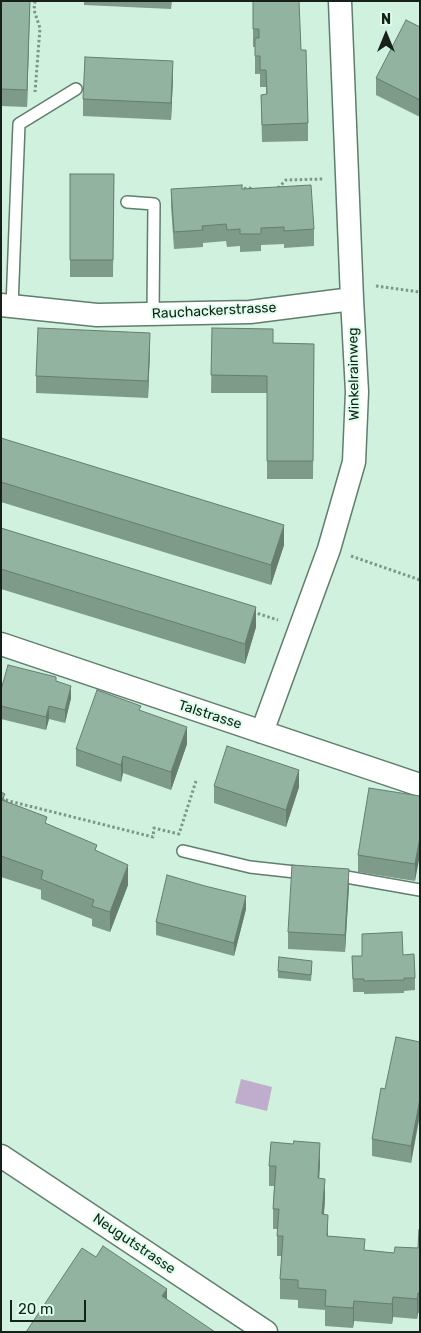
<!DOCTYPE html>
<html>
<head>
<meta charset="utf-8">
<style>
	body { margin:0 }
	#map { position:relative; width:421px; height:1333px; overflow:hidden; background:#cff1dd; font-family:Rubik,sans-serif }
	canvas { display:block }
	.frame { position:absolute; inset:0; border:2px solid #15211a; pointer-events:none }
	.north { position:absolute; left:361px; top:10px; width:50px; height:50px; -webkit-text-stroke:4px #dcfeea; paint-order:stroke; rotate:0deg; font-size:14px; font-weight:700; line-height:20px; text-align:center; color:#15211a }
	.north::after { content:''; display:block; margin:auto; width:18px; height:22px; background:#15211a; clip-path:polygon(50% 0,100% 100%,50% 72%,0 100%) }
	.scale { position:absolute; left:10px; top:1300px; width:76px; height:22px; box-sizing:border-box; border:2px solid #15211a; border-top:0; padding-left:6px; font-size:15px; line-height:18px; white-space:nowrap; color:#15211a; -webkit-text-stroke:4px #dcfeea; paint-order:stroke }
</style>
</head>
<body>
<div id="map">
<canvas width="421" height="1333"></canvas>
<div class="frame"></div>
<div class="north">N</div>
<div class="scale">20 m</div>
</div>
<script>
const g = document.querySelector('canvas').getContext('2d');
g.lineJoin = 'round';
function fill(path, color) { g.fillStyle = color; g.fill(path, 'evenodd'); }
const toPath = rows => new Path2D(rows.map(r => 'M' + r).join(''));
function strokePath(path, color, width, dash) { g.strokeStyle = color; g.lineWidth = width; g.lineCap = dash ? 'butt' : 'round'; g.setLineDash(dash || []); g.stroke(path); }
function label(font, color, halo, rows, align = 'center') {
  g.font = font + ' Rubik,sans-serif'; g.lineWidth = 4; g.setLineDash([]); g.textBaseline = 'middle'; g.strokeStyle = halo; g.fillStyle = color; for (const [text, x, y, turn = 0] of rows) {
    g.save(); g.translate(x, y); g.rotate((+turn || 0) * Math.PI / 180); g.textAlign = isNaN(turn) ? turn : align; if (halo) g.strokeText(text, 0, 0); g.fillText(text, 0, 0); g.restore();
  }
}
fill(toPath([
	[241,1079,272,1087,267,1111,235,1103]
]), '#c0accc');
const lane = toPath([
	[127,202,154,204,153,314],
	[12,307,19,124,76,89],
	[183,851,250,867,304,873],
	[335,875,420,890]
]);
const street = toPath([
	[1,305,97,315,250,312,352,299],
	[1,644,420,785],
	[262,732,329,549,354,462,357,392,352,299,340,1],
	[1,1156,266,1332]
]);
strokePath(lane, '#5f7e6c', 14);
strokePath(street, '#5f7e6c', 25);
strokePath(toPath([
	[35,1,34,10,40,28,35,92],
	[278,188,286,180,323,179],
	[239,189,249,188,253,189],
	[376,286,420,292],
	[351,556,420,580],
	[253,612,278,620],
	[1,798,9,801,153,837,154,828,179,834,196,781]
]), '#7d9687', 3, [2.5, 2.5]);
strokePath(lane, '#fff', 11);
strokePath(street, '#fff', 22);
fill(toPath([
	[1,1,30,1,27,107,1,106],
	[84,1,172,1,171,9,84,5],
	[253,1,301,50,308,123,308,141,262,142,261,95,266,94,266,87,260,87,260,74,255,74,255,47,253,47],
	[420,27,420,117,376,95,376,78],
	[173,78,171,120,83,116,83,99],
	[70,174,114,174,113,277,70,277],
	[171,189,242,189,314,229,314,246,284,248,284,244,261,245,261,251,240,252,240,246,227,247,226,241,203,243,203,247,174,249,171,206],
	[212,328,273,343,314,344,313,479,267,479,267,393,211,393],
	[150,350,148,398,36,393,36,376],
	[1,438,284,545,271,585,1,502],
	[1,528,256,627,245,664,1,589],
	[56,682,71,698,65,723,49,719,46,730,1,719,1,690],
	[141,711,187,744,171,790,123,773,121,782,76,766,76,749],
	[214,786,299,787,286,827,214,803],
	[1,792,5,800,47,824,97,851,128,885,110,932,92,926,92,919,41,899,41,890,1,877],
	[420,796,415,881,358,872,358,855],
	[349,886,345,952,288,949,288,932],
	[246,909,234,956,156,935,156,922],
	[362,934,403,955,415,978,415,990,404,991,404,993,364,994,364,992,353,992,352,956,362,956],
	[312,968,311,981,278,978,278,971],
	[420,1042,420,1116,411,1163,372,1156,372,1139,385,1089],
	[293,1144,320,1163,319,1178,325,1199,324,1214,328,1236,365,1250,394,1253,418,1248,420,1229,420,1313,418,1313,417,1319,393,1317,392,1324,354,1321,353,1328,325,1326,325,1310,298,1308,298,1300,280,1299,280,1279,282,1256,277,1256,277,1229,273,1229,273,1209,274,1186,269,1186,269,1166]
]), '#7e9a89');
fill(toPath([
	[30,1,27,107,27,90],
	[173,61,173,78,171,120,171,103],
	[150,333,150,350,148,398,148,381],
	[284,525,284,545,271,585,271,565],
	[256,607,256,627,245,664,245,644],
	[71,686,71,698,65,723,65,710],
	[49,706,49,719,46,730,46,717],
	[187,727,187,744,171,790,171,772],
	[123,756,123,773,121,782,121,765],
	[299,770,299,787,286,827,286,810],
	[420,837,420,855,415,881,415,864],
	[128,865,128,885,110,932,110,912],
	[349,869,349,886,345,952,345,935],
	[246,896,246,909,234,956,234,943],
	[419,1099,419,1116,411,1163,411,1146],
	[320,1143,320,1163,318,1198,318,1178],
	[325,1179,325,1199,322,1234,322,1214],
	[328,1215,328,1235,327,1256,327,1236],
	[167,1289,167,1309,162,1296],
	[418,1293,418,1313,417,1319,417,1299],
	[393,1297,393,1317,392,1324,392,1304],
	[354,1301,354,1321,353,1328,353,1308]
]), '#667d6f');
const building = toPath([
	[1,1,30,1,27,90,1,89,1,1],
	[253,1,299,1,301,50,306,50,308,123,262,125,261,95,267,94,266,70,260,70,260,56,255,56,255,38,259,38,259,29,253,29,253,1],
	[406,20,420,27,420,100,376,78,406,20],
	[85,57,173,61,171,103,83,99,85,57],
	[70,174,114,174,113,260,70,260,70,174],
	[242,185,242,189,311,185,314,229,284,231,284,227,261,228,261,234,240,234,240,229,227,230,226,224,202,226,203,230,174,232,171,189,242,185],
	[38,328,150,333,148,381,36,376,38,328],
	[212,328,273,329,273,343,314,344,313,461,267,461,267,376,211,375,212,328],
	[1,438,284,525,271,565,1,482,1,438],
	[1,528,256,607,245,644,1,569,1,528],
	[8,665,56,677,56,681,71,686,65,710,49,706,46,717,1,706,1,690,8,665],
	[97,690,141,706,139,710,187,727,171,772,123,756,121,765,76,749,97,690],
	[227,746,299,770,286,810,214,786,227,746],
	[369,788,420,796,420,837,415,864,358,855,369,788],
	[1,792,5,794,2,800,47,817,45,823,97,845,95,850,128,865,110,912,92,906,94,900,41,879,43,871,1,856,1,792],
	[292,865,349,869,345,935,288,932,292,865],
	[167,875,205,886,246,896,234,943,156,922,167,875],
	[402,932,403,955,414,954,415,978,404,978,404,980,364,981,364,979,353,979,352,956,362,956,362,934,402,932],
	[279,957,312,961,311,975,278,971,279,957],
	[396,1037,420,1042,420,1099,411,1146,372,1139,381,1088,385,1089,396,1037],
	[294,1141,320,1143,318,1178,325,1179,322,1214,328,1215,327,1236,365,1239,364,1250,394,1253,395,1247,418,1248,419,1229,420,1229,420,1293,418,1293,417,1299,393,1297,392,1304,354,1301,353,1308,325,1306,326,1290,298,1288,298,1280,280,1279,283,1236,277,1236,279,1209,273,1209,276,1166,269,1166,271,1142,293,1144,294,1141],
	[103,1246,167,1289,162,1296,215,1332,26,1332,82,1248,96,1257,103,1246]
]);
fill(building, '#92b39f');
strokePath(building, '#667d6f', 1);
label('14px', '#15211a', '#dcfeea', [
	["Rauchackerstrasse",214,311,-3],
	["Winkelrainweg",354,374,-91],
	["Talstrasse",210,715,18],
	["Neugutstrasse",134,1244,34]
]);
</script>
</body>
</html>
